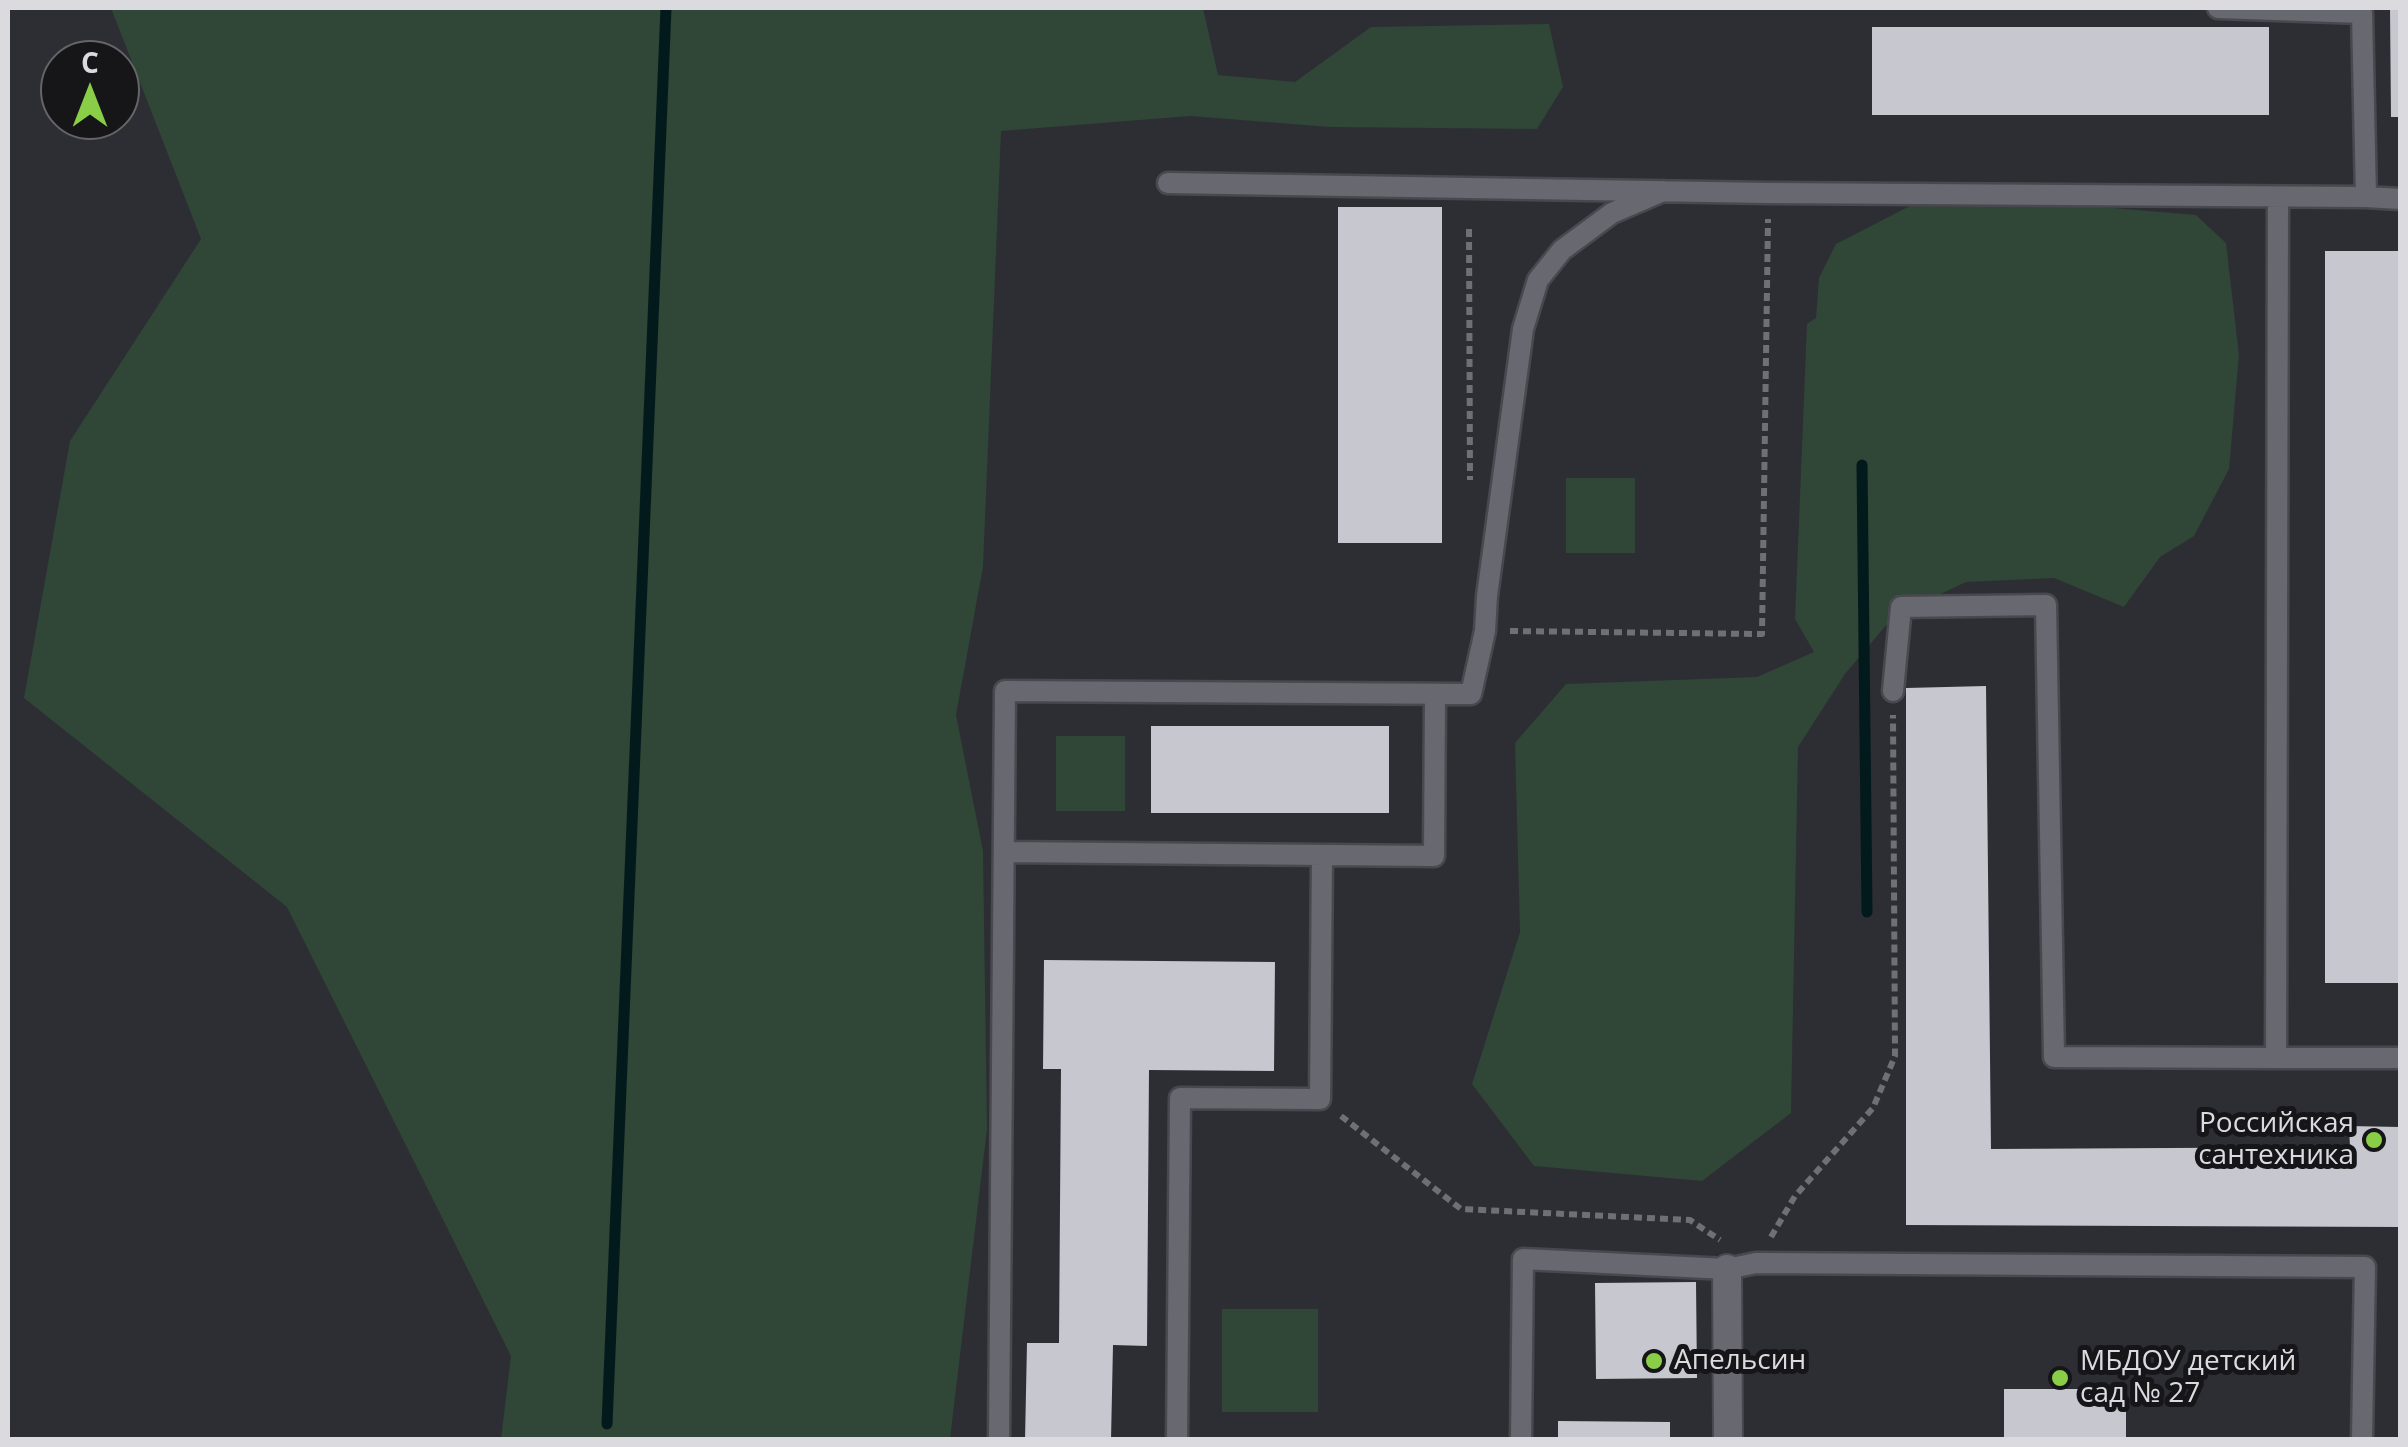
<!DOCTYPE html>
<html>
<head>
<meta charset="utf-8">
<style>
	body { margin:0 }
	#map { position:relative; width:2408px; height:1447px; overflow:hidden; background:#2d2d34; font-family:"Open Sans",sans-serif }
	canvas { display:block }
	.frame { position:absolute; inset:0; border:10px solid #dbdbdf; pointer-events:none }
	.north { position:absolute; left:40px; top:40px; width:100px; height:100px; box-sizing:border-box; background:#161619; border:2px solid #656568; border-radius:50%; rotate:0deg; font-size:28px; font-weight:700; line-height:40px; text-align:center; color:#dbdbdf }
	.north::after { content:''; display:block; margin:auto; width:35px; height:45px; background:#8ace47; clip-path:polygon(50% 0,100% 100%,50% 72%,0 100%) }
</style>
</head>
<body>
<div id="map">
<canvas width="2408" height="1447"></canvas>
<div class="frame"></div>
<div class="north">С</div>
</div>
<script>
const g = document.querySelector('canvas').getContext('2d');
g.lineJoin = 'round';
function fill(path, color) { g.fillStyle = color; g.fill(path, 'evenodd'); }
const toPath = rows => new Path2D(rows.map(r => 'M' + r).join(''));
function strokePath(path, color, width, dash) { g.strokeStyle = color; g.lineWidth = width; g.lineCap = dash ? 'butt' : 'round'; g.setLineDash(dash || []); g.stroke(path); }
function label(font, color, halo, rows, align = 'center') {
  g.font = font + ' "Open Sans",sans-serif'; g.lineWidth = 10; g.setLineDash([]); g.textBaseline = 'middle'; g.strokeStyle = halo; g.fillStyle = color; for (const [text, x, y, turn = 0] of rows) {
    g.save(); g.translate(x, y); g.rotate((+turn || 0) * Math.PI / 180); g.textAlign = isNaN(turn) ? turn : align; if (halo) g.strokeText(text, 0, 0); g.fillText(text, 0, 0); g.restore();
  }
}
fill(toPath([
	[111,8,1203,8,1218,75,1295,82,1371,27,1549,24,1563,87,1537,129,1330,127,1190,116,1001,131,983,567,956,715,983,851,987,1129,950,1439,501,1439,511,1356,287,907,24,698,70,441,201,239],
	[1935,193,2196,215,2226,243,2239,355,2229,469,2194,536,2160,557,2124,607,2054,578,1966,582,1894,616,1845,674,1798,747,1791,1113,1702,1181,1534,1166,1472,1084,1520,932,1515,743,1566,684,1757,677,1814,652,1795,619,1807,324,1816,318,1819,278,1836,244],
	[1566,478,1635,478,1635,553,1566,553],
	[1056,736,1125,736,1125,811,1056,811],
	[1222,1309,1318,1309,1318,1412,1222,1412]
]), '#304637');
strokePath(toPath([
	[1862,465,1867,912],
	[607,1424,666,8]
]), '#031a1c', 11);
fill(toPath([
	[2390,8,2400,8,2400,117,2391,117],
	[1872,27,2269,27,2269,115,1872,115],
	[1338,207,1442,207,1442,543,1338,543],
	[2325,251,2400,251,2400,983,2325,983],
	[1986,686,1991,1149,2350,1147,2349,1126,2400,1127,2400,1227,1906,1225,1906,688],
	[1151,726,1389,726,1389,813,1151,813],
	[1044,960,1275,962,1274,1071,1149,1070,1147,1346,1113,1345,1111,1440,1025,1440,1027,1343,1059,1343,1061,1069,1043,1069],
	[1696,1282,1697,1378,1596,1379,1595,1283],
	[2004,1389,2126,1389,2126,1440,2004,1440],
	[1558,1421,1670,1422,1670,1440,1558,1440]
]), '#c6c7cf');
const service = toPath([
	[2218,8,2362,13,2366,197,2400,199],
	[1168,183,1768,193,2366,197],
	[2278,198,2276,1058,2400,1058],
	[1893,691,1901,607,2046,605,2054,1057,2276,1058],
	[1004,852,1434,856,1435,695],
	[999,1440,1005,691,1471,694,1485,631,1487,596,1523,329,1538,280,1562,250,1612,213,1663,191],
	[1177,1440,1180,1098,1320,1099,1322,855],
	[1521,1440,1523,1259,1727,1269,1756,1263,2365,1267,2362,1440]
]);
const minor = toPath([
	[1727,1269,1728,1440]
]);
strokePath(service, '#48484e', 25);
strokePath(minor, '#48484e', 32);
strokePath(toPath([
	[1469,229,1470,480],
	[1510,631,1762,634,1768,219],
	[1341,1116,1461,1209,1690,1220,1720,1240],
	[1771,1237,1795,1196,1873,1108,1895,1056,1893,715]
]), '#6f6f75', 6, [8, 5]);
strokePath(service, '#686970', 20);
strokePath(minor, '#686970', 28);
for (const [x, y, r, color] of [
	[2374,1140,10,"#8ace47"],
	[1654,1361,10,"#8ace47"],
	[2060,1378,10,"#8ace47"]
]) { const dot = new Path2D(); dot.arc(x, y, r, 0, 2 * Math.PI); g.fillStyle = color; g.fill(dot); strokePath(dot, '#161619', 4); }
label('28px', '#dbdbdf', '#161619', [
	["Российская",2354,1124,"right"],
	["сантехника",2354,1156,"right"],
	["Апельсин",1674,1361],
	["МБДОУ детский",2080,1362],
	["сад № 27",2080,1394]
], 'left');
</script>
</body>
</html>
